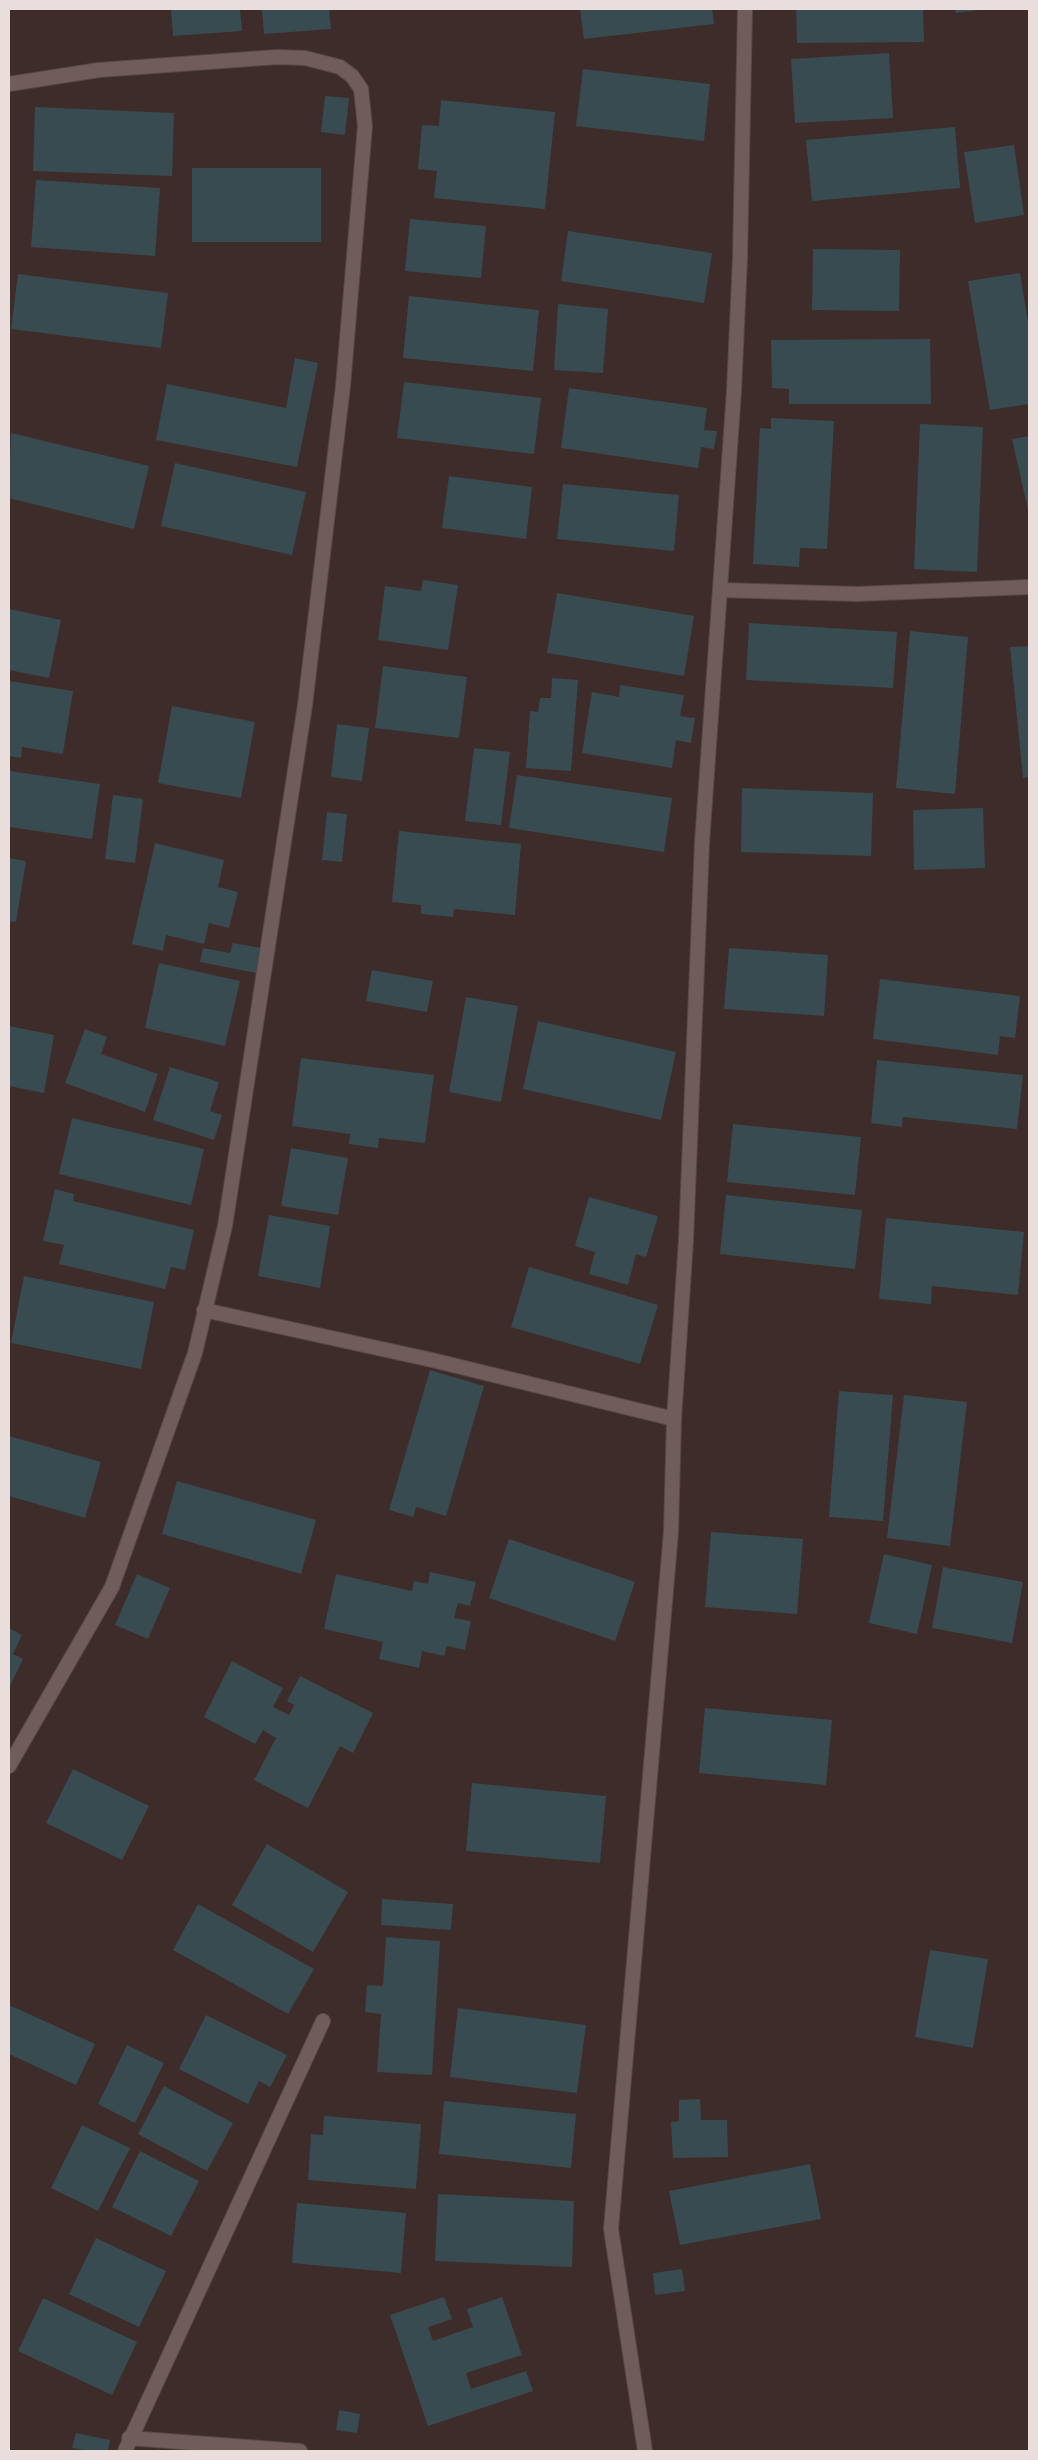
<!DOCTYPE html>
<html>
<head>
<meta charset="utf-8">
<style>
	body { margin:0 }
	#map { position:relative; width:1038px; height:2460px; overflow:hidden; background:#3d2c2a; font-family:Karla,sans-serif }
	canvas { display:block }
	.frame { position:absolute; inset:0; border:10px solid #eadedd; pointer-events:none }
</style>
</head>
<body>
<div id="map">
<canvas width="1038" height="2460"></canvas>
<div class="frame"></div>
</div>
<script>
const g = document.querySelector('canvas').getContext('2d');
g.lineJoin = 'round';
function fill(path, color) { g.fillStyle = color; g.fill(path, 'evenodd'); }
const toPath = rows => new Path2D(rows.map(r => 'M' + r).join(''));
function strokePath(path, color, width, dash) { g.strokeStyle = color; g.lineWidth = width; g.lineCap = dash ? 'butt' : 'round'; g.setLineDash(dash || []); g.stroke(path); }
fill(toPath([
	[171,9,240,9,242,31,173,36],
	[262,9,329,9,331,29,264,34],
	[580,9,712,9,714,24,584,39],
	[796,9,923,9,924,42,797,43],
	[955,9,978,9,978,10,956,13],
	[889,53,893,118,795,123,791,59],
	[583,69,710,84,704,141,576,126],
	[325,96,349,98,345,135,321,132],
	[441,100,555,112,545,209,434,198,437,171,418,169,422,125,439,126],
	[35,107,174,113,172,176,33,171],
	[955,127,960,188,812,201,806,140],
	[1014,145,1024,215,975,223,964,152],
	[192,168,321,168,321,242,192,242],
	[36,180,160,188,155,256,31,247],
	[410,219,486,226,481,278,405,271],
	[568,231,712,253,704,303,561,281],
	[813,249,900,250,899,311,812,310],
	[1020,273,1029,329,1029,404,990,410,968,281],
	[18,274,168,293,161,348,11,329],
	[409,296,539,310,533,371,403,358],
	[558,304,608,309,603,373,554,370],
	[930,339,931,404,789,404,789,389,772,388,771,340],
	[295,358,318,363,297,467,156,440,167,384,286,408],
	[404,382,541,398,534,454,397,438],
	[569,388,707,408,704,430,717,431,714,449,701,447,698,468,561,448],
	[771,418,834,421,827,549,800,548,799,567,753,564,760,428,771,429],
	[920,424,983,427,977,572,914,569],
	[11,433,149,466,134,529,9,498],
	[1029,436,1029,510,1028,510,1012,439],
	[175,463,306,492,292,555,161,526],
	[449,476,532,487,526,539,442,528],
	[563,484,679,495,674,551,557,539],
	[423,580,458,585,448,650,378,640,385,586,421,591],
	[557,593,694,616,684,676,547,653],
	[9,609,61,620,49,678,9,670],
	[749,623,897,632,893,688,746,680],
	[910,631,968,637,955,794,896,788],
	[1029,646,1029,777,1023,778,1010,647],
	[383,666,467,677,459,738,375,728],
	[552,678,578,680,571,771,526,768,530,711,538,712,540,698,551,698],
	[9,681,73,691,63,754,22,747,21,758,9,756],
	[620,685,684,695,680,716,695,718,691,743,676,740,672,768,582,753,592,692,619,697],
	[172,706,255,722,241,798,158,783],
	[337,724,369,728,362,781,331,777],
	[474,748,510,752,501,825,465,821],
	[9,771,100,784,92,839,9,827],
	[517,775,672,798,664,852,509,828],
	[742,788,873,793,871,856,741,852],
	[113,795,143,799,135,863,105,859],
	[983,808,985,868,914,870,913,810],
	[327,812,347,814,342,862,322,860],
	[399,831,521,844,515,915,454,909,453,917,421,914,421,905,392,902],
	[155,843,224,860,218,887,238,892,229,928,209,923,204,944,166,935,163,951,132,944],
	[9,858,26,861,16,922,9,921],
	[233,943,261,948,256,973,200,962,203,948,230,953],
	[729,948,828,955,824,1016,724,1009],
	[159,963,240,981,225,1046,145,1028],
	[372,970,433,981,427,1012,366,1001],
	[880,979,1020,996,1015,1038,1000,1036,998,1055,873,1039],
	[466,997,518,1006,501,1102,449,1092],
	[538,1021,676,1052,661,1120,523,1089],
	[9,1026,54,1035,44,1093,9,1086],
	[85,1029,107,1037,101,1054,158,1074,145,1112,65,1083],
	[301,1058,434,1075,425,1143,379,1138,378,1148,349,1144,350,1134,292,1126],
	[877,1060,1023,1075,1017,1129,903,1117,902,1127,871,1123],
	[170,1067,219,1082,210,1111,222,1115,214,1140,153,1120],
	[72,1118,204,1149,191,1205,59,1174],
	[733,1124,861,1137,855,1195,727,1182],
	[291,1148,348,1158,338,1215,281,1206],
	[55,1189,74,1194,73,1201,194,1230,185,1270,171,1267,165,1289,59,1264,64,1245,43,1241],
	[726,1195,862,1210,855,1269,720,1254],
	[589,1197,658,1216,646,1257,636,1254,628,1285,589,1274,595,1252,575,1246],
	[269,1215,330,1226,320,1288,258,1276],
	[886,1218,1024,1232,1018,1295,932,1286,931,1304,879,1299],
	[529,1267,658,1305,640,1364,511,1327],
	[24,1276,154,1302,141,1369,11,1343],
	[430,1370,484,1386,446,1516,416,1507,413,1517,389,1510],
	[839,1391,893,1395,883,1521,829,1517],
	[904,1395,967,1402,950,1546,887,1538],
	[9,1436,101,1462,85,1518,9,1496],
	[177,1481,316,1520,301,1574,162,1534],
	[711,1532,803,1539,797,1614,705,1607],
	[509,1539,635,1582,615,1641,489,1598],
	[884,1554,932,1565,917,1634,869,1623],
	[943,1567,1023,1582,1012,1643,932,1628],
	[430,1572,476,1582,470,1606,458,1603,454,1618,471,1621,465,1650,447,1646,444,1656,422,1651,419,1668,379,1659,383,1642,324,1629,336,1574,412,1591,414,1581,428,1584],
	[137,1574,170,1588,148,1639,115,1625],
	[9,1628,22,1635,13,1654,23,1659,9,1688],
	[232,1661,283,1688,273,1707,289,1715,294,1705,287,1701,300,1676,373,1713,353,1753,340,1746,308,1808,254,1780,276,1738,263,1730,255,1744,204,1717],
	[705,1708,832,1720,826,1785,699,1773],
	[73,1769,149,1806,122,1860,46,1823],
	[472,1783,606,1796,600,1863,466,1851],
	[267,1844,348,1892,313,1952,232,1905],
	[382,1899,453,1904,451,1930,381,1925],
	[198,1904,314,1969,288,2014,173,1950],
	[386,1937,440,1941,432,2075,377,2072,381,2014,365,2012,367,1985,383,1986],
	[930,1950,988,1959,973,2048,915,2037],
	[9,2005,95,2044,76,2085,9,2054],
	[458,2008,586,2025,577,2093,450,2077],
	[206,2015,287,2055,270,2087,259,2081,248,2104,179,2069],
	[127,2045,164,2063,135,2123,98,2104],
	[164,2086,233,2123,207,2171,138,2134],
	[700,2099,701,2120,727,2120,728,2157,673,2158,671,2122,679,2121,679,2100],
	[444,2101,576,2114,571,2168,439,2154],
	[324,2116,421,2124,416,2189,308,2180,311,2134,323,2135],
	[82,2125,130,2148,98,2211,51,2188],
	[140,2151,199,2181,171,2236,112,2207],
	[810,2164,821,2219,680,2245,669,2191],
	[438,2194,574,2201,572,2267,435,2261],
	[297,2203,406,2213,401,2273,292,2263],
	[96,2238,166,2271,139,2327,69,2294],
	[682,2269,685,2291,655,2295,653,2273],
	[444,2297,452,2319,428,2327,433,2341,473,2327,467,2309,502,2297,522,2355,466,2373,471,2389,526,2371,533,2391,428,2426,390,2315],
	[43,2298,137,2342,112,2395,18,2351],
	[339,2410,360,2414,357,2433,336,2430],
	[76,2433,110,2440,108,2451,91,2451,72,2448]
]), '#384b50');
const minor = toPath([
	[9,84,99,70,277,57,305,58,340,67,352,76,361,89,365,126,343,386,305,705,225,1226,195,1353,112,1587,9,1766],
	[720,590,857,594,1029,587],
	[204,1310,432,1360,674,1419],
	[129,2438,300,2451],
	[125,2451,323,2021],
	[645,2451,611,2229,671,1532,674,1419,686,1240,702,843,734,391,740,258,745,9]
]);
strokePath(minor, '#574948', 16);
strokePath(minor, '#705d5b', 14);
</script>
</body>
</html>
